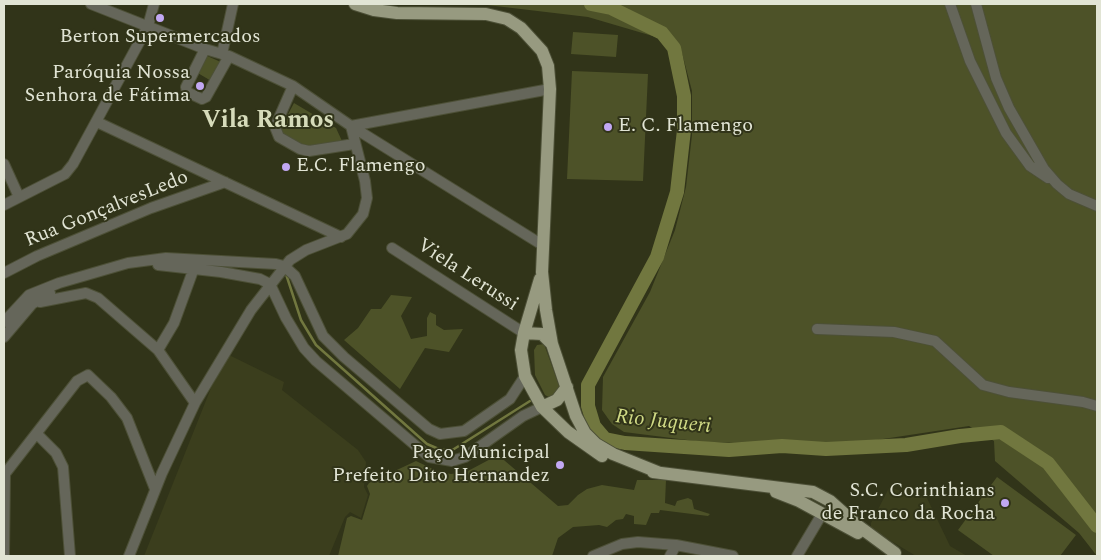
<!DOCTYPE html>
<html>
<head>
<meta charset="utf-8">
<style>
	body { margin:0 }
	#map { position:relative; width:1101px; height:560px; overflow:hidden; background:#313419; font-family:Spectral,serif }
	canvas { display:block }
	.frame { position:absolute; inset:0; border:5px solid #e1e4d4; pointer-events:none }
</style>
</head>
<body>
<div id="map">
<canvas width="1101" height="560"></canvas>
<div class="frame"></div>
</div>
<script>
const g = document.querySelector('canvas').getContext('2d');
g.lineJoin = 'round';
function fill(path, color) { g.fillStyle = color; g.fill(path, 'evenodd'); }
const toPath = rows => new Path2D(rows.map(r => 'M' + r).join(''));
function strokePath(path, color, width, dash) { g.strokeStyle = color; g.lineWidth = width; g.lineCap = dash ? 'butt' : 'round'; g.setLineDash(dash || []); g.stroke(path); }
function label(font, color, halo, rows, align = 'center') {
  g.font = font + ' Spectral,serif'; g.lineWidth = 4; g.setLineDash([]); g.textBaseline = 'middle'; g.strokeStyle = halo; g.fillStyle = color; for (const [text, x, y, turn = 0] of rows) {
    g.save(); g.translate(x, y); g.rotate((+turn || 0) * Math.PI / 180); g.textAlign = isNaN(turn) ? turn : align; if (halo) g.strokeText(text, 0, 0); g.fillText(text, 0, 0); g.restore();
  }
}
fill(toPath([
	[229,355,284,382,282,390,358,450,366,462,364,487,368,495,361,518,350,512,345,517,329,556,144,556,211,388],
	[889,488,926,496,950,546,967,556,916,556,871,529,871,523]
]), '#3b3e1d');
fill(toPath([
	[446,4,1097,4,1097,556,1079,533,995,461,994,441,969,426,850,444,783,441,744,443,703,442,624,432,612,424,602,410,603,377,650,292,675,230,686,187,692,135,692,91,682,53,656,37,588,17,487,5],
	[573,32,618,35,616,57,571,54],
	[205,55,223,63,213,82,196,72],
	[572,71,648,74,643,181,567,179],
	[294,103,336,128,342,141,301,148,279,131],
	[391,295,412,297,401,316,411,339,427,336,427,318,430,312,436,315,436,325,444,330,463,329,449,352,425,348,400,389,344,340,358,328,371,309,381,309],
	[544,344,561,391,551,398,545,395,535,375,534,350,537,345],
	[498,455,558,506,568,505,578,495,587,489,602,485,634,490,637,480,666,480,665,503,675,506,677,501,688,498,692,500,694,509,710,514,708,516,660,510,659,513,651,513,646,525,634,524,634,516,626,514,623,519,616,520,607,527,599,525,573,527,558,538,552,556,338,556,347,518,351,516,362,520,370,494,367,486,369,483,416,461,437,471,451,474,466,472],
	[997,477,1076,535,1060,556,994,556,958,530]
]), '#4d5228');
strokePath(toPath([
	[286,274,301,320,316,345,427,444,441,450,454,449,530,401]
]), '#71773f', 2.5);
strokePath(toPath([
	[591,4,611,8,662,33,674,48,684,96,684,130,677,192,657,257,588,385,588,406,594,426,605,439,625,443,729,450,782,446,826,449,906,445,960,436,1001,432,1048,463,1097,526]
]), '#71773f', 14);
const minor = toPath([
	[91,4,205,49,229,56,293,86,351,126,544,246],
	[950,4,970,61,1006,133,1030,166,1048,178],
	[976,4,996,78,1009,108,1044,169,1057,184,1069,194,1097,206],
	[205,49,186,87,187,92,202,99,206,97,229,56],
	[222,54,233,4],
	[293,86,275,127,279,137,300,149,309,151,354,144],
	[97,122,341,237],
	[351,126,550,89],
	[4,164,19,197],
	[4,205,65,174,73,164,148,26,154,4],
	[392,248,524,333],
	[158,265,221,272,260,279,270,284],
	[4,273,37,256,151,208,225,182],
	[270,284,286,318,304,348,316,361,429,457,452,461,465,457,523,416,542,407],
	[40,302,86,293,98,298,158,350,195,403],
	[4,322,29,295,59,283,128,263,166,258,276,264,284,266,295,276,323,336,344,357,429,429,440,434,464,431,510,399,525,376],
	[817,329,894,332,935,341,983,385,1009,392,1083,402,1097,406],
	[4,337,32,304,50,293],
	[158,350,174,323,194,268],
	[37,434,56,453,63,467,70,556],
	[4,475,77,381,88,375,111,397,127,418,155,489],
	[4,556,5,474],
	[129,556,162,473,195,403,251,310,290,260,306,250,347,234,363,214,367,198,365,181,351,126],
	[593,556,622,544,638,542,676,545,733,556],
	[670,556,676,545],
	[797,556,822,514]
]);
const major = toPath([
	[355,4,374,10,397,13,486,14,507,19,521,28,542,51,548,66,550,89,542,272,546,310,552,344,576,416,585,433,596,444,613,454,660,473],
	[540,279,524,333,521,350,525,376,542,407,568,432,602,456],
	[524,333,542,334,552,344],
	[542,407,557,400,567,387],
	[653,472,813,492,830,501,857,525,895,553],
	[776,492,799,501,858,533]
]);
strokePath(minor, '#4d5037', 12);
strokePath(major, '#4d5037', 14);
strokePath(minor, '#65665a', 10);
strokePath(major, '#979a80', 12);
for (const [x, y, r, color] of [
	[160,18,5,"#c2a8f3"],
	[200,86,5,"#c2a8f3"],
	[608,127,5,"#c2a8f3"],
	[286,167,5,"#c2a8f3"],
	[560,465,5,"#c2a8f3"],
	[1005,503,5,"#c2a8f3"]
]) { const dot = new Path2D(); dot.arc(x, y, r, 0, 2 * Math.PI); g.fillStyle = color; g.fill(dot); strokePath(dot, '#313419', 2); }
label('20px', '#e1e4d4', '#313419', [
	["Berton Supermercados",160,38,"center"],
	["Paróquia Nossa",190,74],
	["Senhora de Fátima",190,97],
	["E. C. Flamengo",618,127,"left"],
	["E.C. Flamengo",296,167,"left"],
	["Paço Municipal",550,454],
	["Prefeito Dito Hernandez",550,477],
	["S.C. Corinthians",995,492],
	["de Franco da Rocha",995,515]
], 'right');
label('20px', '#e1e4d4', '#313419', [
	["Rua GonçalvesLedo",107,210,-22],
	["Viela Lerussi",467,276,33]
]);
label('italic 21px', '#d0da85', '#313419', [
	["Rio Juqueri",663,423,6]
]);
label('bold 25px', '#d6dbba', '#313419', [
	["Vila Ramos",268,122]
]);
</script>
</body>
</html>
